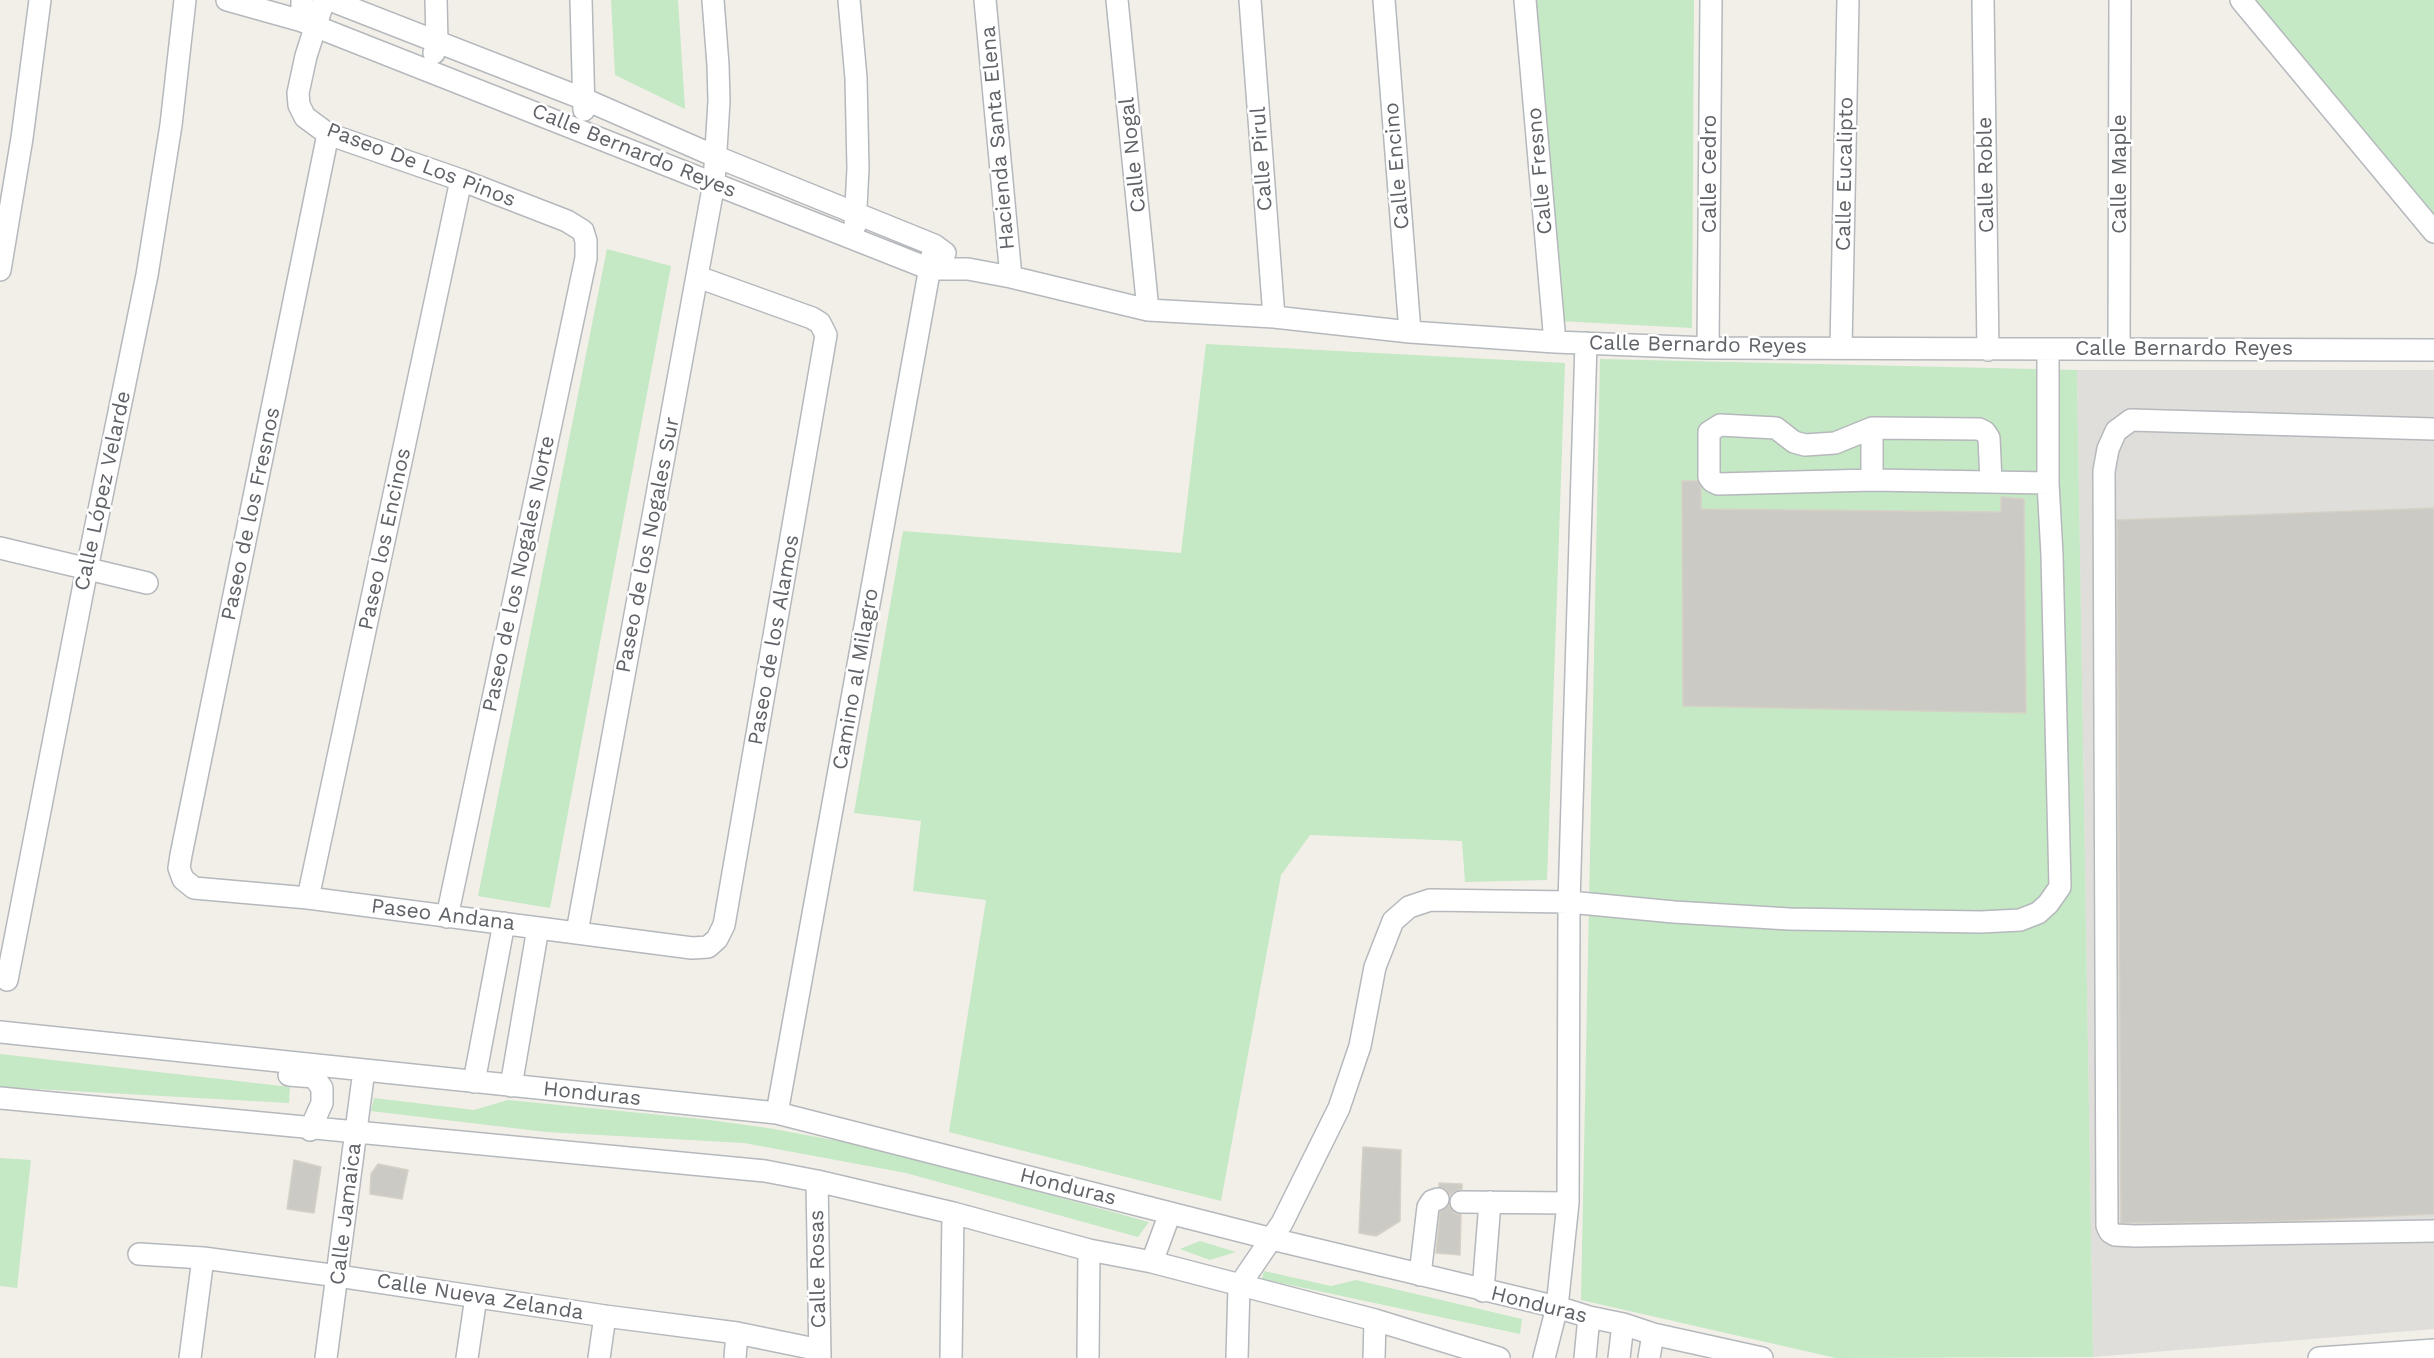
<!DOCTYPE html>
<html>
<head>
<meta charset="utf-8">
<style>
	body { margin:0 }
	canvas { display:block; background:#f1efe8 }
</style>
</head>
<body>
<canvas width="2434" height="1358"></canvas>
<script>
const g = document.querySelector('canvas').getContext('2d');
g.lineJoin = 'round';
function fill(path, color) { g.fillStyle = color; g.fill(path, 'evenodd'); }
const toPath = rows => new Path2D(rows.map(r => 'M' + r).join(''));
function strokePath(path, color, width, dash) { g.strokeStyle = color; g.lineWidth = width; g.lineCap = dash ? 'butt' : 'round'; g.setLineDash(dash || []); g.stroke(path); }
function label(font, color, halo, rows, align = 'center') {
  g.font = font + ' "Work Sans",sans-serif'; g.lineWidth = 5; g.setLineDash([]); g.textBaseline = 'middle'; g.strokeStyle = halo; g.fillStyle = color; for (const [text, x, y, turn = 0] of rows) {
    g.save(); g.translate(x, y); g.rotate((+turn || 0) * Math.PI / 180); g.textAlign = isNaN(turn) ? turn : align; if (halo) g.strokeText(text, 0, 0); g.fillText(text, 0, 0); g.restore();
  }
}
fill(toPath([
	[2077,370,2434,370,2434,1329,2093,1357]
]), '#e0deda');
fill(toPath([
	[611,0,678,0,685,109,615,75],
	[1528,0,1694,0,1692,328,1559,321],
	[2245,0,2434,0,2434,221],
	[607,249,671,266,550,908,478,896],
	[1206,344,1565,363,1547,880,1465,882,1462,841,1310,835,1281,875,1221,1201,949,1132,986,900,913,891,921,821,854,813,903,531,1181,553],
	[1600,359,2077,370,2093,1357,1836,1358,1581,1300],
	[0,1054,290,1087,289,1103,0,1087],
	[374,1098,474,1110,508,1100,702,1119,768,1128,882,1149,1149,1222,1138,1237,906,1173,744,1143,546,1132,371,1111],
	[0,1158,31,1160,17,1288,0,1286],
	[1200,1241,1236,1252,1210,1260,1180,1249],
	[1264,1271,1331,1286,1356,1280,1522,1319,1520,1334,1262,1279]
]), '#c5e8c5');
const building = toPath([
	[1682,481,1698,481,1701,487,1701,509,2001,512,2001,497,2024,499,2026,713,1683,706,1682,481],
	[2434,508,2434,1214,2282,1221,2121,1223,2117,520,2434,508],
	[1363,1147,1401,1150,1400,1221,1376,1236,1359,1233,1363,1147],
	[294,1160,321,1167,314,1213,287,1209,294,1160],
	[378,1164,408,1170,402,1199,370,1194,371,1174,378,1164],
	[1439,1183,1462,1184,1462,1189,1455,1191,1450,1195,1446,1189,1439,1187,1439,1183],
	[1449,1205,1454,1213,1461,1215,1460,1255,1436,1253,1440,1212,1449,1205]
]);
fill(building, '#cccac5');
strokePath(building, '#d6d1c6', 1.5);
const minor = toPath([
	[227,0,302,21,930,269,968,269,1011,277,1148,310,1274,317,1410,332,1555,342,1708,348,2434,350],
	[324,0,306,56,298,93,299,105,305,117,328,134,461,180,567,221,583,231,586,241,586,258,447,917],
	[330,0,584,99,717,157,934,245,945,253],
	[581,0,584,110],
	[849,0,856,78,858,168,855,226],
	[985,0,1011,277],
	[1117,0,1148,310],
	[1250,0,1274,317],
	[1384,0,1410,332],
	[1525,0,1555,342],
	[1983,0,1988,350],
	[2241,0,2434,232],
	[302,21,302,0],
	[434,53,437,42,436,0],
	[328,134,181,855,179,868,183,879,194,888,308,898,692,948,708,947,717,939,724,925,826,335,820,323,812,318,698,277],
	[0,270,22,138,40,0],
	[1708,348,1711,0],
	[1841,348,1848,0],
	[2119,348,2120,0],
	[1872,428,1872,480],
	[2434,429,2131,420,2116,431,2108,449,2104,471,2107,1226,2110,1232,2115,1235,2135,1236,2434,1231],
	[1991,482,1989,438,1985,432,1979,429,1872,428,1835,443,1805,445,1794,442,1776,428,1720,425,1709,432,1709,477,1712,481,1718,484,1872,480,2048,483],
	[0,548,147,583],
	[308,898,461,180],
	[577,932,714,183,719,101,718,65,713,0],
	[7,980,87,569,147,275,171,125,185,0],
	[0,1032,777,1113,1272,1239,1557,1307,1589,1317,1623,1324,1653,1334,1762,1358],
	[289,1075,314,1077,322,1088,322,1103,310,1130],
	[474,1082,504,923],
	[511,1086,538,928],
	[0,1098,765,1171,817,1181,953,1213,1089,1250,1152,1262,1375,1320,1499,1358],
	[777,1113,934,245],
	[817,1181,820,1358],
	[1461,1202,1568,1203],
	[139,1254,203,1258,338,1276,605,1316,737,1333,820,1350],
	[1152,1262,1170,1213],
	[1420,1275,1428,1207,1432,1201,1438,1199],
	[1483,1291,1490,1202],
	[190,1358,203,1258],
	[326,1358,364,1070],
	[467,1358,476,1297],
	[599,1358,605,1316],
	[735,1358,737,1333],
	[951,1358,953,1213],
	[1088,1358,1089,1250],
	[1237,1358,1239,1286,1282,1223,1339,1108,1360,1046,1375,967,1393,921,1409,907,1430,900,1569,902,1674,912,1789,919,1981,922,2020,920,2038,913,2048,904,2060,887,2052,555,2048,483,2048,349],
	[1374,1358,1375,1320],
	[1544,1358,1557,1307,1568,1203,1569,902,1586,343],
	[1585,1358,1589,1317],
	[1619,1358,1623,1324],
	[1649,1358,1653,1334],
	[2319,1358,2434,1350]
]);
strokePath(minor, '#b5b8bc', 24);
strokePath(minor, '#fff', 21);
label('21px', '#5f6368', '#fff', [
	["Hacienda Santa Elena",998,138,-95],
	["Calle Bernardo Reyes",634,151,22],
	["Calle Nogal",1133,155,-96],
	["Calle Pirul",1262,159,-94],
	["Paseo De Los Pinos",421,165,21],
	["Calle Encino",1397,166,-95],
	["Calle Fresno",1540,171,-95],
	["Calle Cedro",1710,174,-90],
	["Calle Eucalipto",1845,174,-89],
	["Calle Maple",2120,174,-90],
	["Calle Roble",1986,175,-91],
	["Calle Bernardo Reyes",1698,345,1],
	["Calle Bernardo Reyes",2184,349],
	["Calle López Velarde",103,491,-78],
	["Paseo de los Fresnos",251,514,-78],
	["Paseo los Encinos",385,539,-78],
	["Paseo de los Nogales Sur",648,545,-79],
	["Paseo de los Nogales Norte",519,574,-78],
	["Paseo de los Alamos",774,640,-80],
	["Camino al Milagro",856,679,-80],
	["Paseo Andana",443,915,7],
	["Honduras",592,1094,6],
	["Honduras",1068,1187,14],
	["Calle Jamaica",346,1214,-83],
	["Calle Rosas",818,1269,-91],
	["Calle Nueva Zelanda",480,1297,9],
	["Honduras",1539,1305,14]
]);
</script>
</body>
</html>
